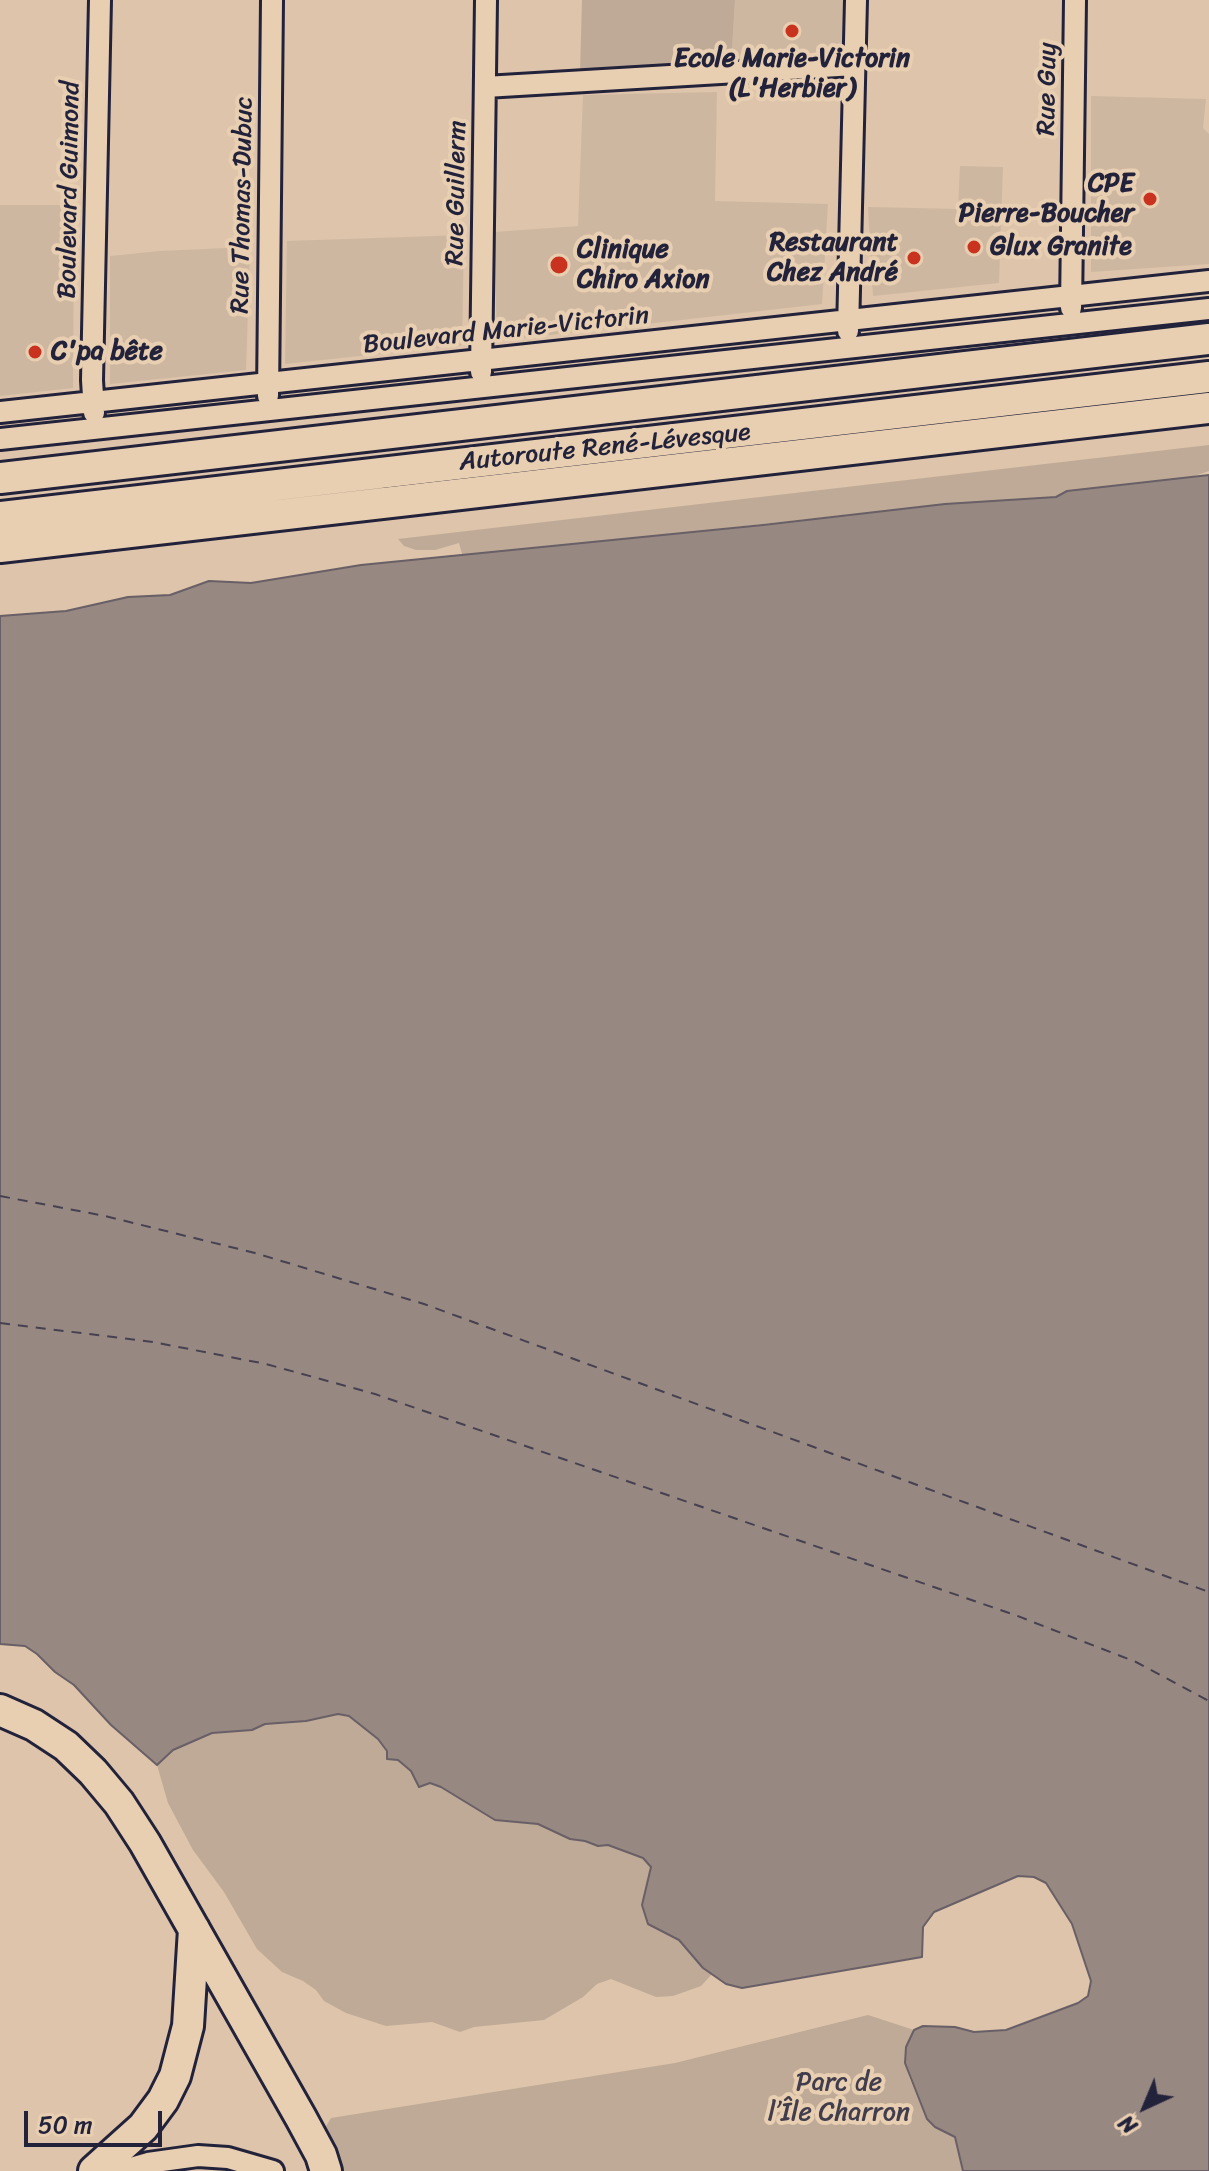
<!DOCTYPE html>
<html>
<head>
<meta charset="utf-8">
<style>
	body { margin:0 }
	#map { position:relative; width:1209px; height:2171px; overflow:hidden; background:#ddc4aa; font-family:Sriracha,sans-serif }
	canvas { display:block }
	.north { position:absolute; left:1105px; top:2067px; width:80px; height:80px; -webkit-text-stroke:6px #e9cfb1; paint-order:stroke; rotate:224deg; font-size:22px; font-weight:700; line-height:32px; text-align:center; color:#22223b }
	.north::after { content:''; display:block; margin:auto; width:28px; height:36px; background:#22223b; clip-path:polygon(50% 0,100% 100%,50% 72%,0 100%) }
	.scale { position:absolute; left:24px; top:2111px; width:138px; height:36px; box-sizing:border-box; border:4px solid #22223b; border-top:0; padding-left:10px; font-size:24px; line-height:28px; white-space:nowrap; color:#22223b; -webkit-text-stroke:6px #e9cfb1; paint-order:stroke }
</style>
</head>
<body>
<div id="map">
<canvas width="1209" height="2171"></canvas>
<div class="north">N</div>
<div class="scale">50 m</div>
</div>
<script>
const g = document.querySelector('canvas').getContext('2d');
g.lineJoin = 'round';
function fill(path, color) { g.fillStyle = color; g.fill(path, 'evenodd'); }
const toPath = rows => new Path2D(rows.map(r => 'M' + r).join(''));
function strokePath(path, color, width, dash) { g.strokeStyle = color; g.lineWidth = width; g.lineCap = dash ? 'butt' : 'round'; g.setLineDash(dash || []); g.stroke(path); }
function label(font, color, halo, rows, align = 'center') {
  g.font = font + ' Sriracha,sans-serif'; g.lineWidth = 8; g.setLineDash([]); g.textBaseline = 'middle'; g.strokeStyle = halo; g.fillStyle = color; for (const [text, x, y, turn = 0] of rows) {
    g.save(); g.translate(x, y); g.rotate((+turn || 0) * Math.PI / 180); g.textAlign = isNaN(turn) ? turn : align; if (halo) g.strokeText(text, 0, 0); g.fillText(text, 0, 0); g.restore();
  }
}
fill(toPath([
	[735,0,851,0,850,62,731,66],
	[717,92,715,201,828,204,822,304,497,341,494,232,578,226,583,95],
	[1091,96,1206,99,1203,128,1209,134,1209,264,1091,272],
	[960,166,1003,167,999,283,873,296,868,207,958,209],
	[0,205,74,205,73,388,0,396],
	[464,235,462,345,285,364,287,241],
	[250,247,246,370,110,384,110,256,159,251]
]), '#ceb7a1');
fill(toPath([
	[582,0,735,0,731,66,580,74],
	[1209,445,1209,471,1191,477,1067,491,1056,497,945,504,463,557,459,543,435,550,416,550,404,546,398,539],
	[338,1714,349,1716,364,1727,378,1739,387,1751,411,1771,415,1779,424,1785,429,1783,441,1787,460,1798,515,1822,538,1824,570,1839,585,1841,598,1846,608,1845,643,1858,651,1867,642,1905,648,1924,679,1940,703,1968,713,1973,701,1986,673,1996,656,1997,611,1979,597,1984,583,1997,544,2020,474,2027,460,2032,432,2022,386,2026,346,2013,324,2001,316,1990,303,1981,282,1972,257,1949,224,1892,193,1850,168,1803,157,1765,173,1750,212,1733,252,1730,265,1724,306,1721],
	[868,2015,914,2030,906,2047,905,2063,910,2079,927,2119,935,2127,955,2137,963,2171,342,2171,325,2141,325,2128,331,2118,675,2063]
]), '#beaa97');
const water = toPath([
	[1209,475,1209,2171,963,2171,955,2137,935,2127,927,2119,905,2063,906,2047,914,2030,923,2026,955,2027,974,2032,1006,2030,1078,2003,1088,1996,1091,1981,1072,1924,1046,1883,1034,1877,1018,1876,934,1912,923,1927,922,1957,742,1988,726,1984,703,1968,679,1940,648,1924,642,1905,651,1867,643,1858,608,1845,598,1846,585,1841,570,1839,538,1824,495,1820,441,1787,430,1783,419,1787,411,1771,398,1760,387,1759,387,1751,378,1739,349,1716,338,1714,306,1721,265,1724,252,1730,212,1733,173,1750,157,1765,111,1725,74,1685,55,1672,37,1654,25,1646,0,1644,0,616,66,611,128,597,170,595,209,581,251,583,361,565,763,525,945,504,1056,497,1067,491,1209,475]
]);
fill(water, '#988882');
strokePath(water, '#695f66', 2);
strokePath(toPath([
	[0,1196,105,1216,255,1253,424,1304,1209,1592],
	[0,1323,153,1342,266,1364,375,1394,1015,1615,1136,1662,1209,1701]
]), '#454150', 2, [10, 8]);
const minor = toPath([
	[485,87,855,65],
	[1071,308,1075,0],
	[848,331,856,0],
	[481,372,486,0],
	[268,396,272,0],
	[0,412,1209,281],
	[94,413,92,380,100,0],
	[0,439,1209,309],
	[120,2171,148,2163,198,2156,228,2158,273,2171]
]);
const highway = toPath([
	[0,478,1209,339],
	[0,517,1209,377],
	[0,547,1209,408],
	[0,1710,34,1725,66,1746,93,1772,119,1803,145,1843,301,2118,321,2155,326,2171],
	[94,2171,143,2127,163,2100,175,2076,188,2026,194,1929]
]);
strokePath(minor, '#22223b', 26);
strokePath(highway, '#22223b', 36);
strokePath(minor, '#e9cfb1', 20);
strokePath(highway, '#e9cfb1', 30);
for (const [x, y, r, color] of [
	[792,31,8,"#c8321e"],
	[1150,199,8,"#c8321e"],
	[974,247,8,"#c8321e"],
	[914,258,8,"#c8321e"],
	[559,265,10,"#c8321e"],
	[35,352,8,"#c8321e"]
]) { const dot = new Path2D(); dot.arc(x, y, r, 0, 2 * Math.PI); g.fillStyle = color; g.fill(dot); strokePath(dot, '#e9cfb1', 3); }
label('bold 26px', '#22223b', '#e9cfb1', [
	["Ecole Marie-Victorin",792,59,"center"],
	["(L'Herbier)",792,89,"center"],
	["CPE",1134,184,"right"],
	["Pierre-Boucher",1134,214,"right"],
	["Restaurant",898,243,"right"],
	["Chez André",898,273,"right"],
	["Glux Granite",990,247],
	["Clinique",577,250],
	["Chiro Axion",577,280],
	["C'pa bête",51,352]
], 'left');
label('26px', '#22223b', '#e9cfb1', [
	["Rue Guy",1048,89,-89],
	["Boulevard Guimond",70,190,-89],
	["Rue Guillerm",457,193,-89],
	["Rue Thomas-Dubuc",243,205,-89],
	["Boulevard Marie-Victorin",506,331,-6],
	["Autoroute René-Lévesque",605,448,-6]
]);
label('26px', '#413d4d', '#e9cfb1', [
	["Parc de",839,2083],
	["l’Île Charron",839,2113]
]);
</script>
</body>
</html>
